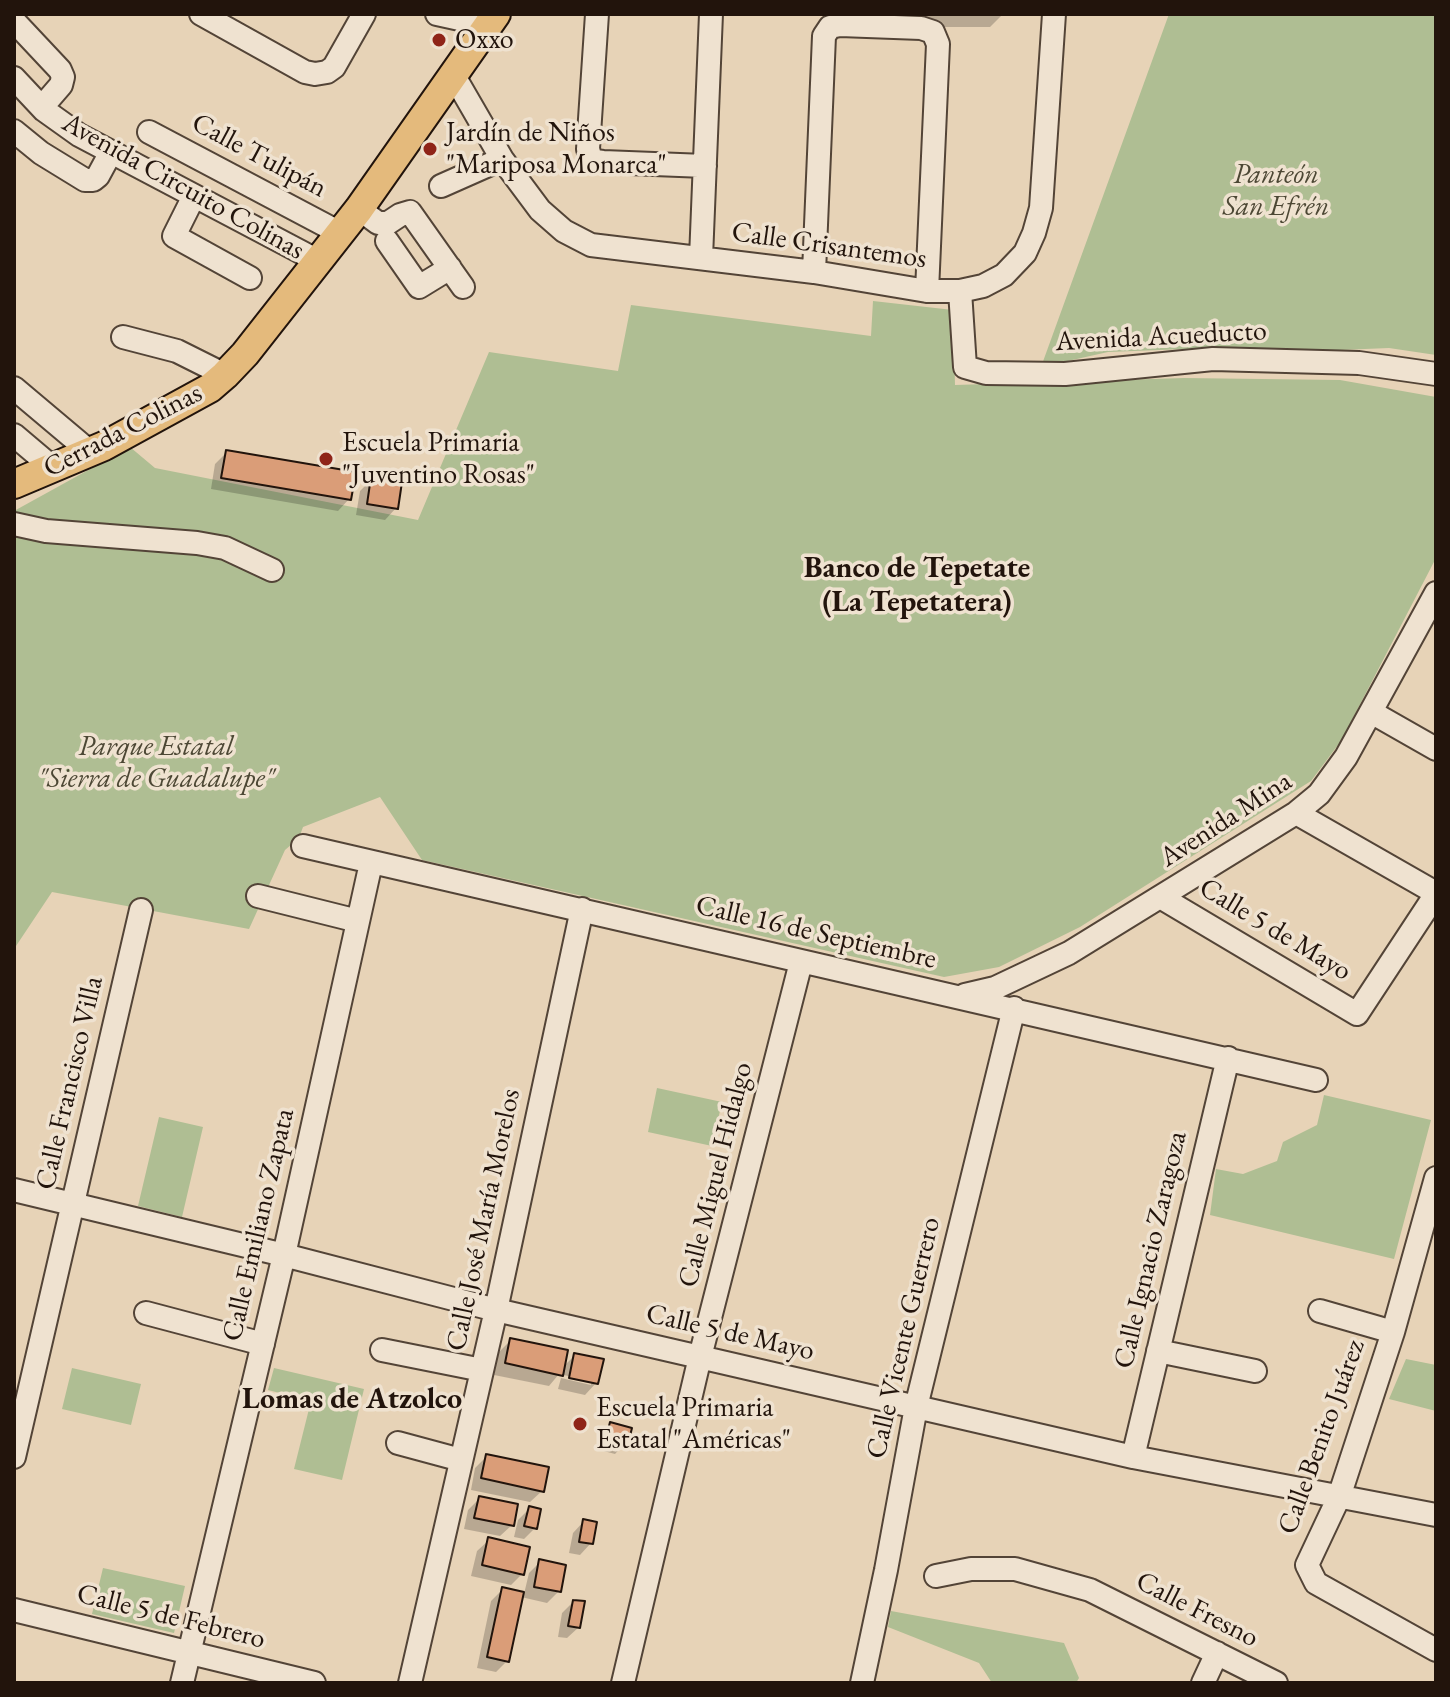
<!DOCTYPE html>
<html>
<head>
<meta charset="utf-8">
<style>
	body { margin:0 }
	#map { position:relative; width:1450px; height:1697px; overflow:hidden; background:#e7d3b7; font-family:"EB Garamond",serif }
	canvas { display:block }
	.frame { position:absolute; inset:0; border:16px solid #22140c; pointer-events:none }
</style>
</head>
<body>
<div id="map">
<canvas width="1450" height="1697"></canvas>
<div class="frame"></div>
</div>
<script>
const g = document.querySelector('canvas').getContext('2d');
g.lineJoin = 'round';
function fill(path, color) { g.fillStyle = color; g.fill(path, 'evenodd'); }
const toPath = rows => new Path2D(rows.map(r => 'M' + r).join(''));
function strokePath(path, color, width, dash) { g.strokeStyle = color; g.lineWidth = width; g.lineCap = dash ? 'butt' : 'round'; g.setLineDash(dash || []); g.stroke(path); }
function label(font, color, halo, rows, align = 'center') {
  g.font = font + ' "EB Garamond",serif'; g.lineWidth = 7; g.setLineDash([]); g.textBaseline = 'middle'; g.strokeStyle = halo; g.fillStyle = color; for (const [text, x, y, turn = 0] of rows) {
    g.save(); g.translate(x, y); g.rotate((+turn || 0) * Math.PI / 180); g.textAlign = isNaN(turn) ? turn : align; if (halo) g.strokeText(text, 0, 0); g.fillText(text, 0, 0); g.restore();
  }
}
fill(toPath([
	[1169,14,1436,14,1436,355,1389,348,1292,352,1185,349,1108,352,1041,367],
	[873,301,953,310,955,385,1184,378,1340,380,1436,397,1436,558,1341,741,1311,781,1080,927,999,967,944,977,422,860,380,797,303,827,299,838,285,850,249,929,52,892,14,949,14,511,130,447,155,468,418,520,489,352,618,371,631,305,871,336],
	[657,1088,722,1102,712,1146,648,1132],
	[1324,1095,1431,1120,1394,1259,1210,1215,1216,1169,1243,1174,1277,1161,1283,1142,1317,1125],
	[159,1117,203,1127,182,1217,138,1206],
	[1406,1359,1436,1365,1436,1411,1389,1399],
	[72,1368,141,1384,131,1425,62,1409],
	[274,1368,364,1389,342,1480,294,1469,311,1401,268,1390],
	[103,1568,185,1586,174,1633,92,1614],
	[891,1611,1064,1643,1079,1678,1076,1683,992,1683,979,1663,888,1627]
]), '#afbe93');
fill(toPath([
	[915,14,1003,14,990,27,914,27],
	[227,452,349,499,338,511,211,489,215,464],
	[372,479,396,508,385,520,356,515,360,491],
	[511,1340,562,1368,575,1355,596,1383,585,1395,558,1389,561,1378,591,1385,591,1381,559,1374,549,1386,494,1375,499,1352],
	[611,1424,626,1442,615,1454,596,1449,599,1436],
	[487,1456,542,1491,530,1502,471,1490,475,1468],
	[480,1498,512,1525,500,1536,464,1529,468,1510],
	[530,1508,535,1528,524,1539,514,1537,518,1520],
	[584,1521,591,1543,580,1555,569,1553,573,1533],
	[489,1540,522,1574,511,1585,471,1576,477,1551],
	[540,1562,559,1591,547,1603,521,1597,507,1661,496,1672,477,1668,491,1601,502,1590,524,1594,529,1573],
	[573,1602,579,1627,567,1638,558,1637,562,1613]
]), '#0003');
const building = toPath([
	[226,450,356,472,351,500,221,478,226,450],
	[371,477,402,482,398,509,367,504,371,477],
	[510,1338,568,1350,563,1376,505,1363,510,1338],
	[574,1353,604,1359,598,1384,569,1378,574,1353],
	[610,1422,632,1428,628,1444,606,1438,610,1422],
	[486,1454,549,1467,544,1492,481,1478,486,1454],
	[479,1496,518,1504,514,1526,474,1518,479,1496],
	[529,1506,541,1509,537,1529,524,1526,529,1506],
	[583,1519,597,1522,593,1544,579,1542,583,1519],
	[488,1537,530,1547,524,1575,482,1565,488,1537],
	[539,1559,566,1565,561,1592,534,1587,539,1559],
	[502,1587,524,1592,509,1662,487,1657,502,1587],
	[573,1600,585,1601,580,1628,568,1626,573,1600]
]);
fill(building, '#da9d78');
strokePath(building, '#22140c', 2);
const minor = toPath([
	[201,14,305,72,315,74,327,72,334,67,364,14],
	[437,14,487,25],
	[597,14,588,149,590,156,595,161,603,162,705,166],
	[14,21,60,70,63,77,61,85,42,107],
	[454,76,502,159,540,210,564,231,591,245,814,272,927,291,960,291,983,286,1004,275,1025,253,1034,233,1041,208,1054,14],
	[14,78,44,110,79,135,318,261],
	[14,131,41,153,85,180,93,180,98,176,111,152],
	[149,132,340,233],
	[441,186,502,159],
	[194,196,174,236,250,278],
	[359,209,378,223,388,223,400,215,410,212,463,287],
	[387,241,419,287,450,268],
	[701,258,711,14],
	[814,272,824,36,830,27,840,25,921,28,933,32,938,44,927,291],
	[960,291,965,367,986,373,1065,374,1213,359,1359,363,1436,374],
	[123,337,177,351,225,375],
	[14,388,90,452],
	[14,435,53,468],
	[14,524,46,531,197,543,225,548,272,570],
	[1371,712,1436,749],
	[1296,813,1436,893],
	[303,846,1316,1080],
	[258,896,358,921],
	[1162,898,1357,1014,1436,894],
	[965,995,995,988,1069,953,1296,813,1319,794,1346,757,1436,593],
	[1436,1178,1393,1332,1339,1497,1307,1565,1316,1583,1436,1650],
	[14,1190,284,1255,496,1310,1133,1457,1436,1515],
	[1320,1311,1393,1332],
	[146,1313,263,1344],
	[382,1350,482,1370],
	[1158,1351,1255,1371],
	[398,1443,461,1460],
	[14,1457,141,910],
	[1133,1457,1228,1058],
	[936,1576,971,1569,1015,1569,1090,1590,1276,1683],
	[14,1610,314,1683],
	[182,1683,284,1255,371,863],
	[410,1683,496,1310,582,909],
	[623,1683,700,1357,801,962],
	[862,1683,886,1570,916,1407,1014,1008],
	[1203,1683,1217,1653]
]);
const major = toPath([
	[14,484,104,446,210,388,225,375,245,354,359,209,496,14]
]);
strokePath(minor, '#534437', 26);
strokePath(major, '#22140c', 32);
strokePath(minor, '#efe2d0', 22);
strokePath(major, '#e4ba7c', 28);
for (const [x, y, r, color] of [
	[439,40,8,"#8f2418"],
	[430,149,8,"#8f2418"],
	[326,459,8,"#8f2418"],
	[580,1424,8,"#8f2418"]
]) { const dot = new Path2D(); dot.arc(x, y, r, 0, 2 * Math.PI); g.fillStyle = color; g.fill(dot); strokePath(dot, '#efe2d0', 3); }
label('28px', '#22140c', '#efe2d0', [
	["Oxxo",455,40],
	["Jardín de Niños",446,133],
	["\"Mariposa Monarca\"",446,165],
	["Escuela Primaria",342,443],
	["\"Juventino Rosas\"",342,475],
	["Escuela Primaria",596,1408],
	["Estatal \"Américas\"",596,1440]
], 'left');
label('28px', '#22140c', '#efe2d0', [
	["Calle Tulipán",259,156,28],
	["Avenida Circuito Colinas",183,187,29],
	["Calle Crisantemos",829,246,8],
	["Avenida Acueducto",1161,337,-3],
	["Cerrada Colinas",123,431,-27],
	["Avenida Mina",1226,820,-33],
	["Calle 5 de Mayo",1275,930,31],
	["Calle 16 de Septiembre",816,933,13],
	["Calle Francisco Villa",70,1083,-77],
	["Calle Miguel Hidalgo",716,1175,-76],
	["Calle José María Morelos",484,1220,-78],
	["Calle Emiliano Zapata",259,1225,-77],
	["Calle Ignacio Zaragoza",1151,1250,-77],
	["Calle 5 de Mayo",730,1333,13],
	["Calle Vicente Guerrero",904,1338,-77],
	["Calle Benito Juárez",1322,1437,-70],
	["Calle Fresno",1197,1610,27],
	["Calle 5 de Febrero",171,1617,14]
]);
label('italic 28px', '#4c4734', '#efe2d0', [
	["Panteón",1276,175],
	["San Efrén",1276,207],
	["Parque Estatal",156,747],
	["\"Sierra de Guadalupe\"",156,779]
]);
label('bold 30px', '#22140c', '#efe2d0', [
	["Banco de Tepetate",917,569],
	["(La Tepetatera)",917,603],
	["Lomas de Atzolco",352,1400]
]);
</script>
</body>
</html>
